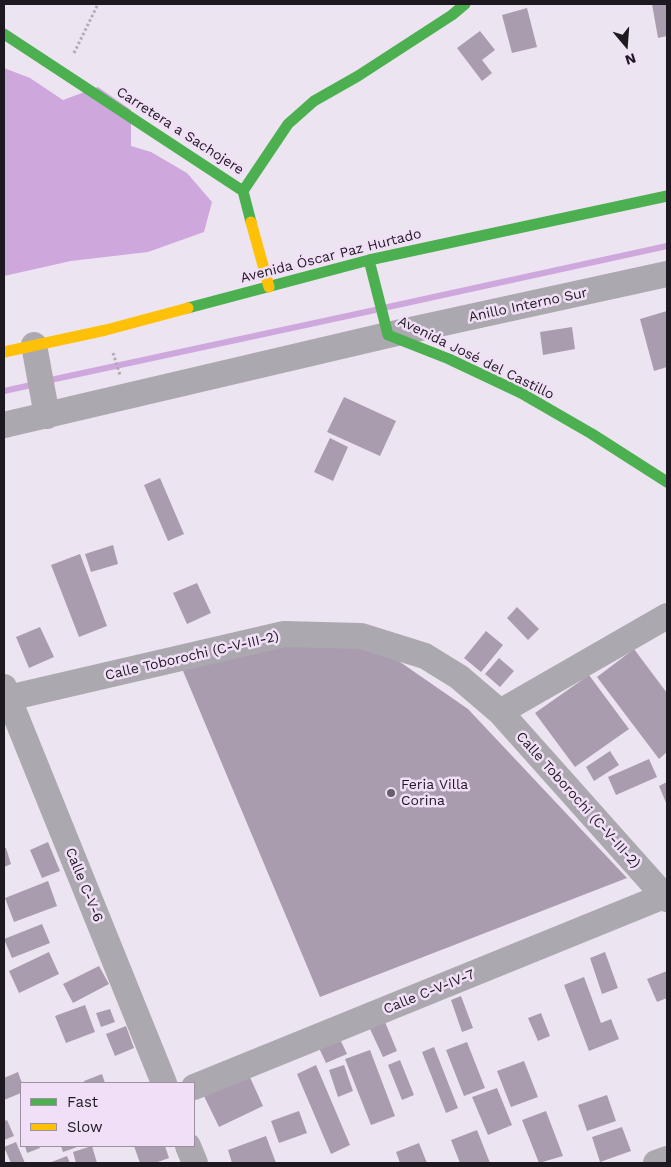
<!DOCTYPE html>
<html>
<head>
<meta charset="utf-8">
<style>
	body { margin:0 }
	#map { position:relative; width:671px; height:1167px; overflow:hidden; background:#ede4f1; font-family:"Work Sans",sans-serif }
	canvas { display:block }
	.frame { position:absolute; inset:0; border:5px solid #1e1921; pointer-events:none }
	.legend { position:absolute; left:20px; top:1082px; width:175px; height:65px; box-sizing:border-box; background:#f0dff6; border:1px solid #9c90a1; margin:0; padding:6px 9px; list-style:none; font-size:15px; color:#1e1921 }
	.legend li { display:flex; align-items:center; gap:10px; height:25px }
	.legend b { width:25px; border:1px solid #9c90a1 }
	.north { position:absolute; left:601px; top:20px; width:50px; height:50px; -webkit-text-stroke:4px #f0dff6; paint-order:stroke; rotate:162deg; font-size:14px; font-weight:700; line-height:20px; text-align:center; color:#1e1921 }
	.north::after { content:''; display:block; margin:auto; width:18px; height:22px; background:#1e1921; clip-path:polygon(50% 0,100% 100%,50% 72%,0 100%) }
</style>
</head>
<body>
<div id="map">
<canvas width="671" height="1167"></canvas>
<div class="frame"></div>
<ul class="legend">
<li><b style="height:6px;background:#4caf50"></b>Fast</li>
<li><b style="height:6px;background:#ffc107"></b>Slow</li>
</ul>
<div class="north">N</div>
</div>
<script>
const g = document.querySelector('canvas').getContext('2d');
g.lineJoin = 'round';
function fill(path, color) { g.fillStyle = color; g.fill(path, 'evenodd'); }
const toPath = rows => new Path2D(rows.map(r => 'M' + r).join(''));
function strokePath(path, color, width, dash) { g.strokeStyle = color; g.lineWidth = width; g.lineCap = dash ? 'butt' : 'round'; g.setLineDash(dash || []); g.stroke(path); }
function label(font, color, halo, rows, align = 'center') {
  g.font = font + ' "Work Sans",sans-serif'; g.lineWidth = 5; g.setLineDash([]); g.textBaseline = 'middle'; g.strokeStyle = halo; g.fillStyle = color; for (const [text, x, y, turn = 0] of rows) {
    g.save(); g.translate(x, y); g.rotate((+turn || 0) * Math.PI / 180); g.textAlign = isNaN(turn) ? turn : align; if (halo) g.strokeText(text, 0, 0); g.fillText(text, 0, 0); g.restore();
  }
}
fill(toPath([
	[4,68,30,78,63,100,98,87,131,110,131,146,151,152,187,173,212,202,204,232,148,252,71,261,4,276]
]), '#cea7dd');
strokePath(toPath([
	[388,307,667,246],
	[46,381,375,310],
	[4,391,36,384]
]), '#cea7dd', 6);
fill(toPath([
	[652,4,667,4,667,36,658,38],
	[527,8,537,47,512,53,502,15],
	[480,31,495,50,482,60,492,73,482,81,457,48],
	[667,311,667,367,654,371,640,319],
	[572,327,575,349,543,355,540,332],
	[344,397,396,421,380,456,327,432],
	[330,438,348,447,333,481,314,472],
	[160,478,184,534,168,541,144,485],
	[113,545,118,564,91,572,85,554],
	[80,554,107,626,79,637,51,565],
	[197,583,211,613,187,624,173,593],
	[517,607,539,629,528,640,507,618],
	[40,627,54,657,29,668,16,637],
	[486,631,503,645,481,672,464,658],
	[308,635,390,655,468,709,627,878,320,997,178,659],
	[634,649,667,693,667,752,659,759,597,677],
	[499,658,514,671,500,687,485,674],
	[589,675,629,729,575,767,535,713],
	[610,751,619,765,594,781,586,767],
	[649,759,657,777,616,795,608,777],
	[667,782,667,805,659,786],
	[48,842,60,871,42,878,30,850],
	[4,848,6,848,11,864,4,867],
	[48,881,57,906,14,922,5,898],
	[42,924,50,943,12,958,4,939],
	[49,952,59,974,19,993,9,971],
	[605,952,618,988,602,994,590,958],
	[99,966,109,984,73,1003,63,984],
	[667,971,667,998,657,1002,647,979],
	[584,977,601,1023,611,1019,619,1039,589,1051,564,985],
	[461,996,473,1028,462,1032,451,1000],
	[85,1005,95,1032,66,1043,55,1016],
	[110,1009,115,1022,101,1027,96,1013],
	[541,1013,550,1036,538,1041,528,1018],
	[385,1022,397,1051,383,1057,370,1029],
	[126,1026,134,1048,115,1056,106,1034],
	[340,1039,347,1054,326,1063,319,1048],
	[467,1042,485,1088,464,1096,446,1050],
	[434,1047,458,1108,446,1113,422,1052],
	[370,1050,395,1116,371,1125,345,1059],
	[400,1060,414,1095,402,1100,388,1065],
	[524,1061,538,1097,511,1107,497,1071],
	[316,1065,350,1145,331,1154,297,1074],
	[344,1065,353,1091,338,1097,329,1070],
	[18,1072,22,1083,21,1093,4,1100,4,1078],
	[248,1073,263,1106,219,1127,203,1094],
	[102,1074,105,1083,84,1083,84,1081],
	[497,1088,512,1125,488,1135,472,1097],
	[607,1095,616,1121,587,1131,578,1105],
	[299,1111,307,1133,279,1143,271,1121],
	[546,1111,563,1156,539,1163,522,1120],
	[7,1120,14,1136,4,1140,4,1121],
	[622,1127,631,1151,600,1162,592,1137],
	[477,1130,490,1163,460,1163,451,1140],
	[266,1136,276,1163,232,1163,228,1150],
	[16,1142,25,1163,11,1163,4,1147],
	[419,1143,427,1163,400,1163,396,1152],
	[25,1146,39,1146,40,1148,27,1153],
	[61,1146,80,1146,63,1152],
	[92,1146,97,1163,76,1163,73,1152],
	[134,1146,165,1146,169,1158,155,1163,140,1163],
	[67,1156,70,1163,49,1163]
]), '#aa9caf');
strokePath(toPath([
	[74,53,98,4],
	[113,353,120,375]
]), '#b1acb3', 3, [2.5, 2.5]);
strokePath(toPath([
	[34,345,47,416],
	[4,425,388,335,667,274],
	[4,687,164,1083],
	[4,699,284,634,361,636,425,656,459,677,500,712,667,899],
	[500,712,667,616],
	[194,1087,664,896],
	[188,1146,195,1163],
	[656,1163,667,1159]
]), '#aca8af', 26);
strokePath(toPath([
	[4,34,243,191,251,222],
	[243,191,288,124,314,101,358,76,452,15,465,4],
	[369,260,388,335,449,359,521,393,592,434,667,482],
	[188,308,369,260,667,196]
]), '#4caf50', 11);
strokePath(toPath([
	[251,222,269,287],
	[4,352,106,330,188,308]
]), '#ffc107', 11);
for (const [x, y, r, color] of [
	[391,793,5,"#66606a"]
]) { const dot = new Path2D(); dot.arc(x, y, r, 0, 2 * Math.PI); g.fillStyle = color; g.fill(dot); strokePath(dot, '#f0dff6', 2); }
label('14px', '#1e1921', '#f0dff6', [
	["Carretera a Sachojere",180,131,33],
	["Avenida Óscar Paz Hurtado",331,256,-14],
	["Anillo Interno Sur",528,305,-12],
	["Avenida José del Castillo",476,358,26],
	["Calle Toborochi (C-V-III-2)",192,656,-13],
	["Calle Toborochi (C-V-III-2)",578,800,48],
	["Calle C-V-6",84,885,68],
	["Calle C-V-IV-7",429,992,-22]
]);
label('14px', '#1e1921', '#f0dff6', [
	["Feria Villa",401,785],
	["Corina",401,801]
], 'left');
</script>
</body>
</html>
